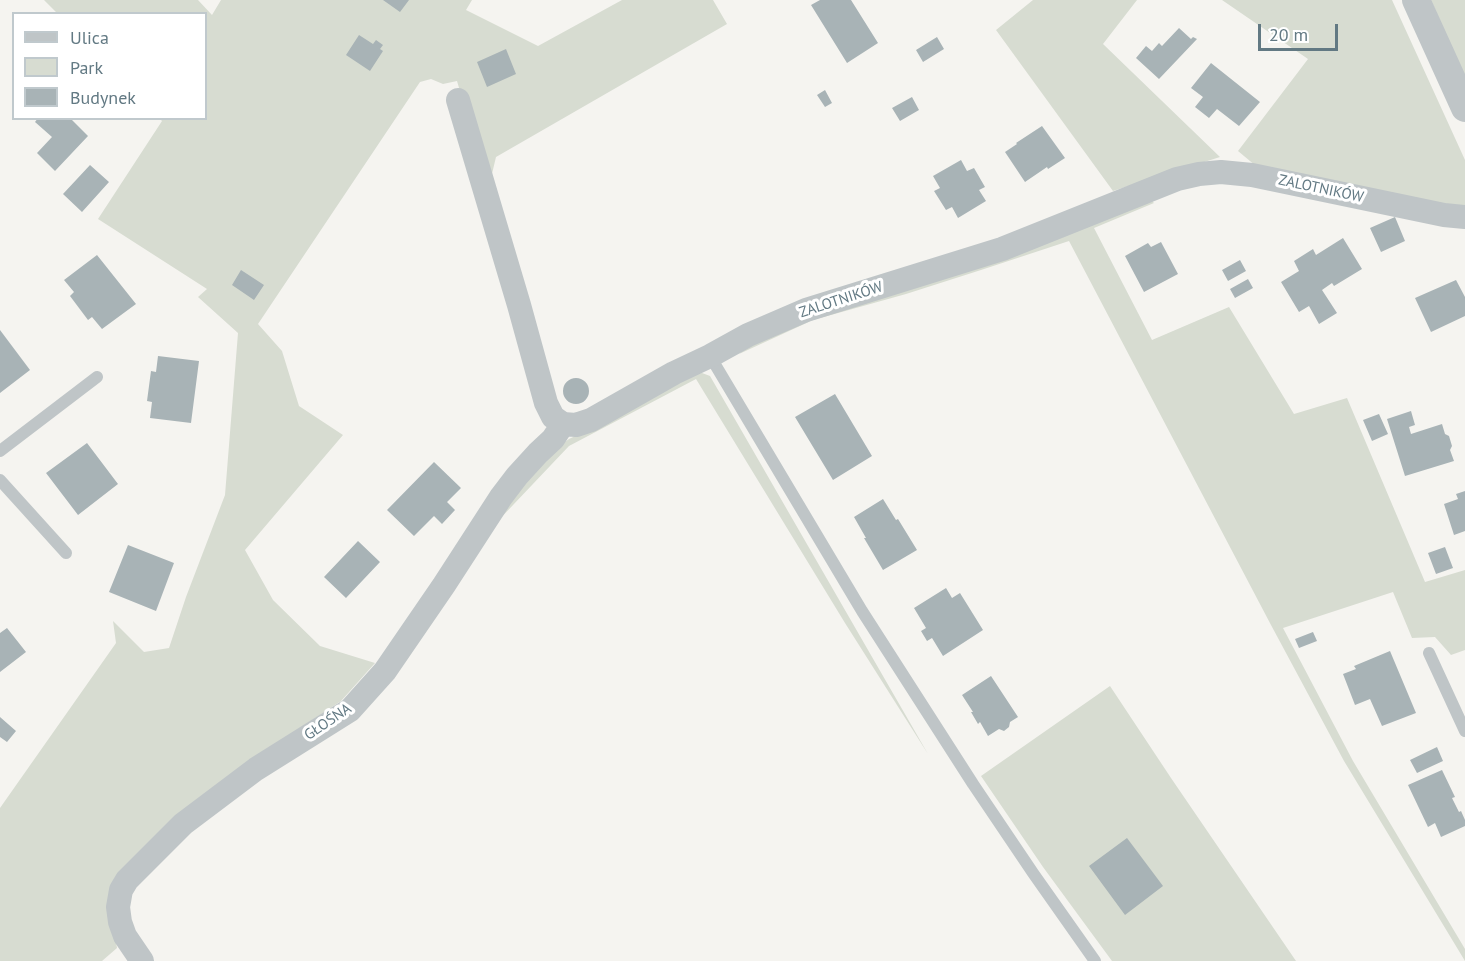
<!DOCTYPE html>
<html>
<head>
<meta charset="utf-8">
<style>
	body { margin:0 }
	#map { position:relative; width:1465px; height:961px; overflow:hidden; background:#f5f4f0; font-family:"PT Sans",sans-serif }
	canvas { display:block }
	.legend { position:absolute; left:12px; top:12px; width:195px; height:108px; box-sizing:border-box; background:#fff; border:2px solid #c0c9cd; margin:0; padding:8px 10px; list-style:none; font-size:18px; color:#627983 }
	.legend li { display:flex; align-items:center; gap:12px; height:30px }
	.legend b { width:30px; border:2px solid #c0c9cd }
	.scale { position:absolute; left:1258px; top:24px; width:80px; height:27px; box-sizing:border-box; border:3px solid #627983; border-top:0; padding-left:8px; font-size:18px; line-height:21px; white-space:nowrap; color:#627983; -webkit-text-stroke:4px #fff; paint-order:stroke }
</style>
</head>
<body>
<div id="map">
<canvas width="1465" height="961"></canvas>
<ul class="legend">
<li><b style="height:8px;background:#bfc5c7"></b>Ulica</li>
<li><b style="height:16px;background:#d7dcd1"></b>Park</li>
<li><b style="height:16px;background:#a8b3b6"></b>Budynek</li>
</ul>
<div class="scale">20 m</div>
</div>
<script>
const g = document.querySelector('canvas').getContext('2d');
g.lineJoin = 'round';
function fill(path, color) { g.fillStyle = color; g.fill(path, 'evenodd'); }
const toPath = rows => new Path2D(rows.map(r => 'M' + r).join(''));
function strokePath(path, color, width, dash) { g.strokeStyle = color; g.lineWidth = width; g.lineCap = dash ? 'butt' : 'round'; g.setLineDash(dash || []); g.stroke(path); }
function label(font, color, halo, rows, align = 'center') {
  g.font = font + ' "PT Sans",sans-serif'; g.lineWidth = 6; g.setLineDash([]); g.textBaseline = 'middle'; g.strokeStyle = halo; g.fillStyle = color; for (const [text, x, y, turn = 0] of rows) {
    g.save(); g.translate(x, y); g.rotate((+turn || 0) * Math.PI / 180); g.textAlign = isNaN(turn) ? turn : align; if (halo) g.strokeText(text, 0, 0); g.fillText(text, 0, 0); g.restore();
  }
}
fill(toPath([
	[44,0,198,0,212,15,221,0,472,0,466,10,538,46,622,0,713,0,727,24,496,157,491,178,484,173,457,81,443,84,431,79,420,82,258,324,282,351,299,406,343,435,245,550,273,600,320,646,375,663,341,701,250,761,175,820,112,918,117,948,102,961,0,961,0,808,116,643,113,621,144,652,169,648,186,597,225,495,238,333,198,297,207,289,98,219,162,121,160,119,206,118,206,14,57,13],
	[1033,0,1137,0,1103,44,1220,157,1113,191,996,30],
	[1222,0,1392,0,1465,160,1465,208,1256,166,1238,151,1308,59],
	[1431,0,1465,0,1465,77],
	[1149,198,1154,203,1094,228,1152,340,1229,307,1294,414,1347,398,1425,582,1465,570,1465,650,1451,655,1435,637,1412,638,1393,592,1283,628,1353,761,1465,949,1465,961,1344,761,1271,625,1069,241,981,270,906,294,813,320,739,354,751,344,783,328],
	[702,373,710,376,928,754,845,623,696,379,569,446,495,524,544,457,569,439,592,428,692,374],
	[1110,686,1171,778,1296,961,1112,961,1043,867,981,776]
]), '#d7dcd1');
fill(toPath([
	[383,0,409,0,400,12],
	[820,0,851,0,878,43,847,63,811,5],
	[1179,28,1191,39,1193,37,1197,39,1159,79,1136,58,1146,46,1152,51,1159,43,1162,46],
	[359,35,373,44,376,40,383,45,380,49,383,51,370,71,346,55],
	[937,37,944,49,923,62,916,50],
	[506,49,516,74,487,87,477,62],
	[1211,63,1260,102,1239,126,1217,109,1209,118,1195,107,1203,97,1191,88],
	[825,90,832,103,825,107,817,95],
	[912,97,919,110,900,121,892,108],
	[38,118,70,118,88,136,55,171,37,153,52,137,35,122],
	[1042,126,1065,158,1048,169,1047,167,1025,182,1005,152,1017,144,1016,143],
	[961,160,967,171,974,168,985,187,979,190,986,201,958,218,952,207,946,210,934,191,940,188,933,176],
	[90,165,109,182,82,212,63,194],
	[1395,217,1405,241,1381,252,1370,228],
	[1343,238,1362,269,1334,286,1332,283,1322,290,1337,313,1319,324,1309,306,1299,312,1281,282,1299,271,1294,261,1313,249,1316,255],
	[1161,242,1178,274,1144,292,1125,256,1148,243,1151,247],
	[97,255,136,304,102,329,92,317,88,320,70,296,74,292,64,280],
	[1240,260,1246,271,1228,281,1222,270],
	[241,270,264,285,254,300,232,285],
	[1248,279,1253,288,1235,298,1230,289],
	[1456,280,1465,297,1465,316,1431,332,1415,298],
	[0,330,30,370,0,393],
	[158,356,199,361,191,423,150,418,152,402,147,401,151,371,156,372],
	'563 391a13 13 0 1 1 26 0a13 13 0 1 1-26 0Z',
	[835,394,872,456,833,480,795,417],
	[1411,411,1415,425,1409,427,1411,434,1442,424,1445,434,1449,436,1452,446,1450,450,1454,461,1405,476,1387,419],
	[1379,414,1388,434,1372,441,1363,420],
	[87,443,118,484,78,515,46,473],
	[434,462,461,488,447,502,455,510,442,524,434,516,414,536,387,510],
	[1465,491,1465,531,1454,535,1444,504,1458,499,1456,494],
	[883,499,896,520,898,519,917,550,883,570,864,538,866,538,854,517],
	[358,541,380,562,346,598,324,577],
	[128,545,174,563,156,611,109,592],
	[1445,547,1453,568,1436,574,1428,553],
	[946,588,952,598,960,593,983,630,943,656,932,638,927,641,921,631,926,628,914,608],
	[7,628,26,652,0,672,0,633],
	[1313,632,1317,641,1299,648,1295,639],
	[1390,651,1416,713,1382,726,1370,699,1355,705,1343,674,1356,669,1354,666],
	[991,676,1018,717,1010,722,1009,727,1004,731,999,729,988,736,980,722,978,724,971,712,973,712,962,695],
	[0,717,16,731,7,742,0,737],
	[1437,747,1443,761,1417,773,1410,760],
	[1442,770,1455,797,1452,798,1459,812,1461,811,1465,820,1465,826,1441,837,1435,823,1428,827,1408,785],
	[1127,838,1163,886,1125,915,1089,866]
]), '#a8b3b6');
strokePath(toPath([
	[710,356,862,611,973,784,1033,873,1095,961],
	[0,451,97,377],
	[0,480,66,553],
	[1429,653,1465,731]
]), '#bfc5c7', 12);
strokePath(toPath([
	[458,100,519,305,546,403,553,417,563,424,576,425,591,420,674,373,710,356,748,335,806,310,1002,249,1177,179,1199,174,1221,172,1252,175,1444,215,1465,217],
	[142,961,125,936,120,922,118,907,121,890,127,880,183,824,256,769,350,710,385,671,444,585,501,497,517,476,538,453,553,439,563,424]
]), '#bfc5c7', 24);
strokePath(toPath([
	[1416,0,1465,108]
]), '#bfc5c7', 28);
label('15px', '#627983', '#fff', [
	["ZALOTNIKÓW",1321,189,12],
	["ZALOTNIKÓW",841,300,-18],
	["GŁOŚNA",328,722,-34]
]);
</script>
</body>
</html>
